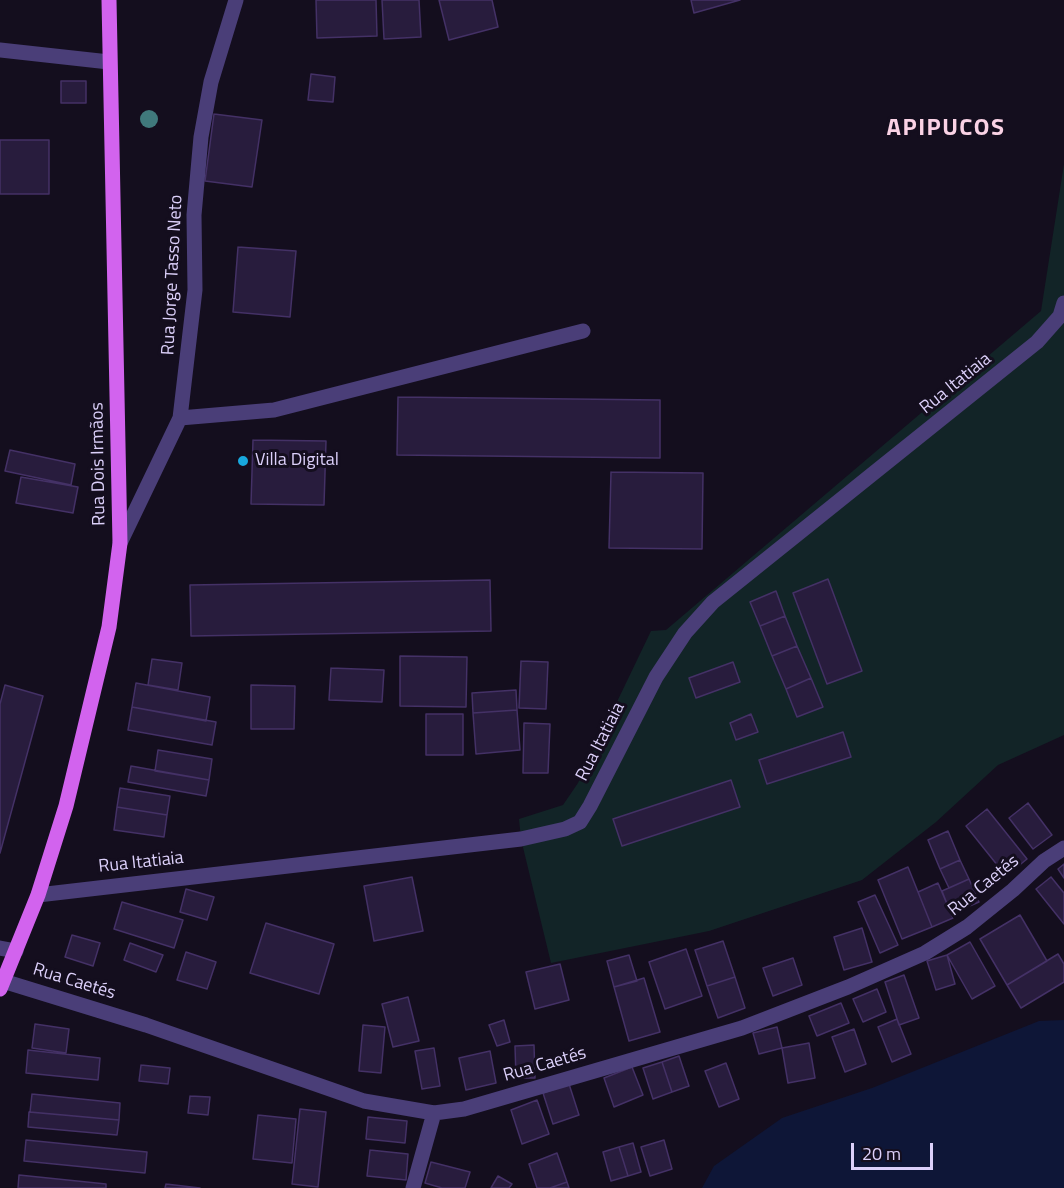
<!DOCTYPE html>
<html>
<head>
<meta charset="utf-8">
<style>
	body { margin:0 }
	#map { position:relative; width:1064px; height:1188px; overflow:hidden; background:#140e1e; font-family:"Titillium Web",sans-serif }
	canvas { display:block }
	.scale { position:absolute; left:851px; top:1143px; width:82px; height:27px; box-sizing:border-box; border:3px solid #dcd0fa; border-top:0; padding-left:8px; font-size:18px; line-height:21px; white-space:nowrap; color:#dcd0fa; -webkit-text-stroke:4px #140e1e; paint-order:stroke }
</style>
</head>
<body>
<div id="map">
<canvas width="1064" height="1188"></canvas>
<div class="scale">20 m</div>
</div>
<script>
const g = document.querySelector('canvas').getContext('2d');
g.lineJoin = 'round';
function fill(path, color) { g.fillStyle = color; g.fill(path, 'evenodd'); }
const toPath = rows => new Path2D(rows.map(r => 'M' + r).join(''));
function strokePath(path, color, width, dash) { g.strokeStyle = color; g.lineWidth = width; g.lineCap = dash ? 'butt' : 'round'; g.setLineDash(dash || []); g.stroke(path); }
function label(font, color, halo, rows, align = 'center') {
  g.font = font + ' "Titillium Web",sans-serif'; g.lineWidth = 6; g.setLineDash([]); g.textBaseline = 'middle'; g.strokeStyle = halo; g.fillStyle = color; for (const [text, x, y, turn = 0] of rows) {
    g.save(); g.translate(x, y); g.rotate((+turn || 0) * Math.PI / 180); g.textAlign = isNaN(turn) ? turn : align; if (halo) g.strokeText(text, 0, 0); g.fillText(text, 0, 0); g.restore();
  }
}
fill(toPath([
	[1064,164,1064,735,998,765,936,822,862,880,709,931,551,963,521,839,519,819,563,805,578,783,651,631,666,630,1041,311]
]), '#122427');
fill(toPath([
	[1064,1020,1064,1188,702,1188,714,1166,782,1118,872,1088,1039,1021]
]), '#0e1637');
const building = toPath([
	[316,0,376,0,377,36,317,38,316,0],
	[382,0,419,0,421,37,384,39,382,0],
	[439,0,492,0,498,27,449,40,439,0],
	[691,0,740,0,694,13,691,0],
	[311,74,335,77,333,102,308,100,311,74],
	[61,81,86,81,86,103,61,103,61,81],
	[214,114,262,120,252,187,205,181,214,114],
	[0,140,49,140,49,194,0,194,0,140],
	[238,247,296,251,290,317,233,312,238,247],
	[398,397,660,400,660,458,397,455,398,397],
	[253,440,326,441,324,505,251,504,253,440],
	[10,450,75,464,71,485,5,471,10,450],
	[611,472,703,473,702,549,609,548,611,472],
	[21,477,78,487,73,513,16,503,21,477],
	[828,579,862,671,827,684,793,593,828,579],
	[490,580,491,631,191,636,190,585,490,580],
	[776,591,785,616,760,626,750,602,776,591],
	[785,616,797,646,772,656,760,626,785,616],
	[797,646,811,678,786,689,772,656,797,646],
	[400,656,467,657,466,707,400,706,400,656],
	[152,659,182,663,178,690,148,685,152,659],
	[521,661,548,662,546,709,519,708,521,661],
	[733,662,740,682,696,698,689,678,733,662],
	[331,668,384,670,382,702,329,700,331,668],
	[811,678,823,707,797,717,786,689,811,678],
	[136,683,210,697,206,721,132,707,136,683],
	[5,685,43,696,0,853,0,704,5,685],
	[251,685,295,686,294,729,251,729,251,685],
	[516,690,517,710,473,713,472,693,516,690],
	[132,707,216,722,212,745,128,730,132,707],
	[517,710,520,750,476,754,473,713,517,710],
	[426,714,463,714,463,755,426,755,426,714],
	[751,714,758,732,736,740,730,723,751,714],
	[524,723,550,724,548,773,523,773,524,723],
	[843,732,851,757,767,784,759,760,843,732],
	[158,750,212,759,209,780,155,771,158,750],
	[131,766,209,780,206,796,128,782,131,766],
	[731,780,740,807,622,846,613,819,731,780],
	[120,788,170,796,167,815,117,807,120,788],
	[1028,803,1052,835,1033,849,1009,818,1028,803],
	[117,807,167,815,164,837,114,830,117,807],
	[987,809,1027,859,1006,876,966,826,987,809],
	[948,831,960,860,940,869,928,840,948,831],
	[960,860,969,879,949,888,940,869,960,860],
	[1064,864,1064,878,1058,869,1064,864],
	[908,867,932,927,902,939,878,880,908,867],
	[412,877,423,931,374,941,364,886,412,877],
	[1051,877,1064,893,1064,924,1036,889,1051,877],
	[969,879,979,902,951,914,942,891,969,879],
	[938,883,953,918,932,927,918,892,938,883],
	[186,889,214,897,207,920,180,912,186,889],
	[875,895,898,945,880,953,858,902,875,895],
	[122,902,183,920,174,948,114,929,122,902],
	[1020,915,1047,961,1007,985,980,939,1020,915],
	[266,923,334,944,319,994,250,973,266,923],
	[862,928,872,962,844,970,834,937,862,928],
	[72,935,100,943,93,966,65,957,72,935],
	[723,941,735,977,707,986,695,950,723,941],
	[970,942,995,986,972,999,947,955,970,942],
	[130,943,163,955,156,972,124,960,130,943],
	[686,949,702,996,665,1009,649,962,686,949],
	[186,952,216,962,207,989,177,980,186,952],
	[1058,954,1064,964,1064,982,1021,1008,1007,985,1058,954],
	[629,955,637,981,614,987,607,961,629,955],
	[947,955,955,984,936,990,927,961,947,955],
	[793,958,802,985,773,996,763,968,793,958],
	[560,964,569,1000,535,1009,526,972,560,964],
	[904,975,919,1018,899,1025,885,982,904,975],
	[735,977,745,1008,718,1018,707,986,735,977],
	[644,978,660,1032,629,1041,614,987,644,978],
	[877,989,886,1012,863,1022,853,999,877,989],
	[408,997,419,1041,393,1047,382,1004,408,997],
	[841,1003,849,1023,817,1036,809,1016,841,1003],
	[897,1019,911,1054,892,1062,878,1027,897,1019],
	[504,1020,510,1042,497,1046,489,1025,504,1020],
	[35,1024,69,1029,66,1053,32,1048,35,1024],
	[363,1025,385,1027,381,1073,359,1071,363,1025],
	[777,1027,782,1048,759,1054,753,1033,777,1027],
	[854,1029,866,1064,845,1072,832,1037,854,1029],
	[809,1043,815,1078,788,1083,782,1048,809,1043],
	[534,1045,535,1078,516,1078,515,1046,534,1045],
	[434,1048,440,1086,422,1089,415,1051,434,1048],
	[28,1050,100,1058,98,1080,26,1073,28,1050],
	[490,1051,496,1083,466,1090,459,1058,490,1051],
	[679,1056,689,1086,672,1092,662,1062,679,1056],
	[662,1062,672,1092,653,1099,643,1068,662,1062],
	[726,1063,739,1099,719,1107,705,1071,726,1063],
	[141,1065,170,1068,168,1084,139,1081,141,1065],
	[632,1067,643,1095,614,1107,604,1078,632,1067],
	[569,1084,579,1115,553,1124,543,1093,569,1084],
	[32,1094,120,1103,119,1120,30,1112,32,1094],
	[190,1096,210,1097,208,1115,188,1113,190,1096],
	[537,1100,549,1134,522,1144,511,1110,537,1100],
	[300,1109,326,1112,318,1187,292,1184,300,1109],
	[29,1112,119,1120,117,1135,28,1127,29,1112],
	[258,1115,296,1119,292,1163,253,1159,258,1115],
	[368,1117,407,1121,405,1143,366,1139,368,1117],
	[26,1140,147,1152,145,1173,24,1161,26,1140],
	[664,1140,672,1169,650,1176,641,1147,664,1140],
	[633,1143,641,1172,628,1176,619,1147,633,1143],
	[619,1147,628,1176,611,1181,603,1152,619,1147],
	[370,1150,408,1154,406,1180,367,1176,370,1150],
	[557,1153,567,1182,550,1188,537,1188,529,1164,557,1153],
	[431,1162,470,1172,465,1188,442,1188,425,1183,431,1162],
	[19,1175,106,1184,106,1188,18,1188,19,1175],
	[498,1176,512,1184,509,1188,491,1188,498,1176],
	[567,1182,569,1188,550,1188,567,1182],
	[166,1184,200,1188,165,1188,166,1184]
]);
fill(building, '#281c3d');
strokePath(building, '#443166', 1.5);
strokePath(toPath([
	[0,50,109,62],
	[180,418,274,410,583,331],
	[120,543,180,418,195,290,194,215,201,137,211,82,236,0],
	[38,895,521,839,565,829,580,822,590,806,656,677,685,633,713,602,1037,342,1060,316,1064,303],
	[0,948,16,951],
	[3,981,146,1025,364,1101,434,1113,464,1109,742,1028,848,987,925,953,967,927,1013,890,1044,861,1064,848],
	[413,1188,434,1113]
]), '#4a3e78', 15);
strokePath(toPath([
	[0,989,38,895,66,806,109,627,120,543,109,0]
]), '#d263ee', 15);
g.fillStyle = '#40797c';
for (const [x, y] of [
	[149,119]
]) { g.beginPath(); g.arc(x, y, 9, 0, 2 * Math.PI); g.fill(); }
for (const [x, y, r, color] of [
	[243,461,6,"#18a8de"]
]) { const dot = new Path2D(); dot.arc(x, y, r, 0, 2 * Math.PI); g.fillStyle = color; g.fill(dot); strokePath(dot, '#140e1e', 2); }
label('18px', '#dcd0fa', '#140e1e', [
	["Rua Jorge Tasso Neto",173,275,-87],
	["Rua Itatiaia",956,384,-39],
	["Rua Dois Irmãos",99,464,-91],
	["Rua Itatiaia",601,742,-63],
	["Rua Itatiaia",141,863,-6],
	["Rua Caetés",984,886,-39],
	["Rua Caetés",74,982,17],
	["Rua Caetés",545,1065,-16]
]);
label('18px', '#dcd0fa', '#140e1e', [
	["Villa Digital",255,461]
], 'left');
g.letterSpacing = '1.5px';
label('bold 24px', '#fad2e5', '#140e1e', [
	["APIPUCOS",946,129]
]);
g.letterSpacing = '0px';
</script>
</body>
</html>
